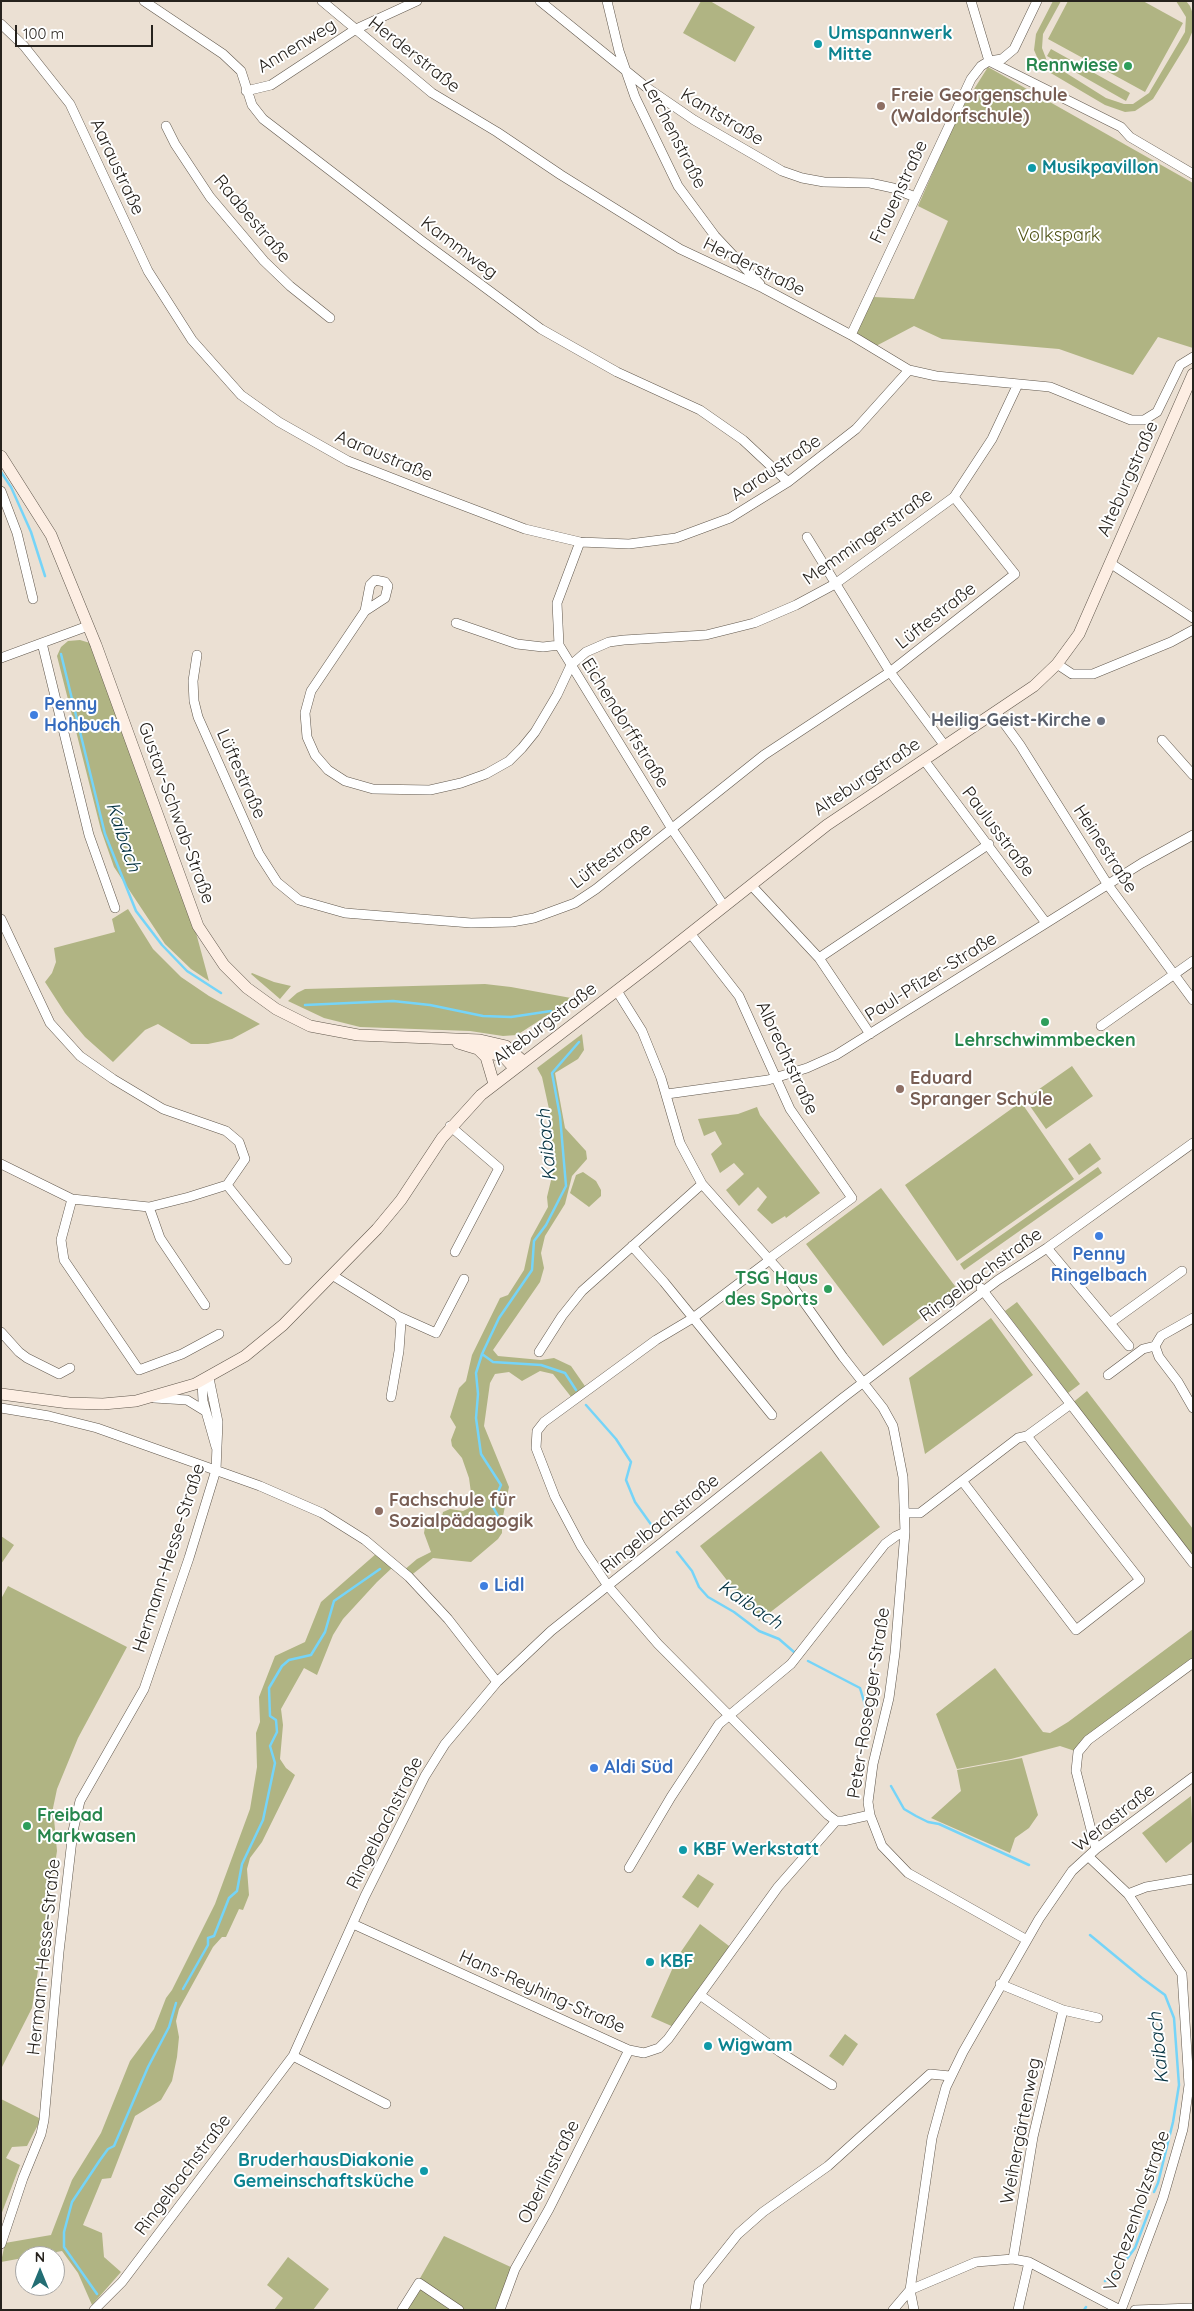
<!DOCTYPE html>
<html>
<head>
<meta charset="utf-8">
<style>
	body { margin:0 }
	#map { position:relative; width:1194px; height:2311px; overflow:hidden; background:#ebe0d3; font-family:Quicksand,sans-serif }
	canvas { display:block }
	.frame { position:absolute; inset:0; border:2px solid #26221d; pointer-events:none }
	.north { position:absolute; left:15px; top:2246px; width:50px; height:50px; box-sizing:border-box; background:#fff; border:1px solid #a8a7a5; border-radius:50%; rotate:0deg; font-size:14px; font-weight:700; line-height:20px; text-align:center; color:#26221d }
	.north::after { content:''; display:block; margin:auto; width:18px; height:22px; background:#236e74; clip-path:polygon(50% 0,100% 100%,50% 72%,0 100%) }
	.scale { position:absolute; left:15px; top:25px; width:138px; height:22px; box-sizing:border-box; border:2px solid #26221d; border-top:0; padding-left:6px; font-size:15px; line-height:18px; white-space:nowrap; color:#26221d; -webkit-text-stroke:4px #fff; paint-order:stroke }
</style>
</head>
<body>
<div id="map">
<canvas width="1194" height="2311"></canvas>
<div class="frame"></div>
<div class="north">N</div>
<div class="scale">100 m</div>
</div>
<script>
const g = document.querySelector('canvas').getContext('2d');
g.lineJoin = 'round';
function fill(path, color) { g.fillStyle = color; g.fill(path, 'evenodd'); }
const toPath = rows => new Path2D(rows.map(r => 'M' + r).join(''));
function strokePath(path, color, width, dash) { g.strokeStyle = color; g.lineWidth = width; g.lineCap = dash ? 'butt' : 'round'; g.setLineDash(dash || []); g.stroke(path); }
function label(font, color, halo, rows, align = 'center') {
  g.font = font + ' Quicksand,sans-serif'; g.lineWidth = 4; g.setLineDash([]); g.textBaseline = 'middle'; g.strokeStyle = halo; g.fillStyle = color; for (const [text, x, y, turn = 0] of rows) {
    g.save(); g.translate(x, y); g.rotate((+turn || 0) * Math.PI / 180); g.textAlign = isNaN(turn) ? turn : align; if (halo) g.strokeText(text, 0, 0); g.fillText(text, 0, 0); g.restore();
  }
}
fill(toPath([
	[701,1,710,1,755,27,735,62,683,33],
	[1053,1,1061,1,1043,34,1042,48,1047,61,1106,98,1124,104,1133,104,1149,93,1185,32,1186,17,1176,1,1186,1,1190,6,1193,14,1193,30,1188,42,1153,99,1135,111,1125,112,1105,105,1049,72,1040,64,1034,50,1036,34],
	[1068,1,1143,1,1183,23,1145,92,1048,39],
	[1051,49,1130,93,1126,101,1047,56],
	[988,67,1193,183,1193,348,1158,337,1133,375,1059,349,942,339,914,326,876,346,855,335,874,297,914,299,948,221,918,206,959,113],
	[80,640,90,643,195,929,209,981,191,969,165,944,114,867,101,830,57,656,61,647,68,641],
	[128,909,153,949,181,977,209,996,260,1024,232,1039,208,1044,191,1044,158,1024,145,1030,113,1062,85,1037,65,1013,45,982,52,973,56,962,54,948,115,932,112,919],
	[252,973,274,982,291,986,280,999,251,974],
	[485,984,511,987,571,998,571,1000,517,1035,503,1036,470,1031,360,1027,324,1018,288,1001,297,993,305,989],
	[582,1034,584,1050,578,1059,555,1073,565,1128,586,1151,587,1159,572,1176,565,1204,545,1236,541,1253,544,1268,540,1282,493,1350,498,1356,541,1360,554,1358,571,1366,587,1389,572,1398,553,1374,540,1371,522,1381,509,1372,495,1374,490,1383,484,1426,509,1487,502,1521,502,1533,498,1539,471,1562,433,1558,409,1577,403,1571,417,1559,431,1552,424,1533,425,1527,441,1520,443,1512,450,1509,463,1511,469,1508,472,1500,469,1478,462,1458,452,1446,451,1440,456,1427,450,1417,459,1388,466,1381,472,1355,500,1298,508,1295,524,1270,531,1238,548,1207,547,1197,554,1168,549,1131,551,1118,542,1077,537,1068],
	[1072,1066,1093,1096,1046,1129,1025,1099],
	[1021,1102,1074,1179,957,1261,905,1185],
	[757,1107,760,1115,820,1193,786,1218,785,1216,772,1224,757,1210,767,1197,758,1187,739,1206,726,1190,744,1174,734,1163,720,1173,711,1154,722,1144,715,1131,704,1136,698,1119,738,1114],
	[1090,1143,1101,1159,1079,1175,1068,1159],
	[1098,1167,1102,1173,964,1270,960,1264],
	[583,1172,596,1181,601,1190,601,1196,589,1207,570,1193,576,1175],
	[881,1188,958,1290,883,1346,806,1244],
	[1017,1302,1080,1384,1068,1393,1005,1311],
	[991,1318,1033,1375,925,1454,909,1378],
	[1087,1391,1193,1529,1193,1563,1071,1404],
	[821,1451,880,1527,759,1621,700,1546],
	[1,1536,14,1545,1,1564],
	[377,1553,393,1567,377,1582,343,1619,333,1635,317,1675,304,1668,281,1709,283,1725,280,1759,286,1768,295,1775,262,1842,250,1858,247,1869,249,1895,243,1910,239,1909,226,1937,222,1937,213,1947,179,2009,176,2021,179,2037,177,2057,172,2081,161,2100,135,2116,111,2178,102,2179,83,2225,102,2233,104,2257,121,2272,92,2305,78,2273,62,2251,1,2262,5,2243,51,2235,72,2180,101,2133,130,2061,154,2029,166,1998,172,1990,215,1904,250,1809,257,1767,256,1733,260,1722,259,1697,275,1656,305,1642,321,1602],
	[8,1586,127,1647,78,1738,57,1789,53,1808,57,1851,32,2008,1,2069,1,1599],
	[1193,1629,1193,1663,1078,1752,1060,1746,1011,1759,957,1769,936,1714,995,1668,1043,1732,1050,1733,1068,1722],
	[1022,1758,1038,1815,1029,1828,1015,1838,1010,1853,931,1818,961,1791,957,1770],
	[1191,1796,1193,1841,1166,1863,1142,1833],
	[698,1874,714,1884,698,1908,682,1897],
	[700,1924,733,1949,676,2028,651,2017,678,1956],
	[845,2034,858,2044,843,2066,829,2056],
	[1,2099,41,2119,27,2146,12,2147,6,2158,20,2165,1,2215],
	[444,2236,515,2269,500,2310,402,2310],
	[288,2257,329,2289,313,2310,274,2310,283,2298,267,2285]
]), '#b0b483');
strokePath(toPath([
	[1,472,11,487,31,532,45,576],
	[61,654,105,834,136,911,162,945,187,971,221,993],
	[305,1005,393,1001,430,1005,483,1016,511,1017,551,1011],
	[482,1354,493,1362,541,1365,565,1373,576,1390],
	[586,1405,616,1439,631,1462,626,1480,635,1502,655,1530],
	[491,1527,498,1516,492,1505,501,1485,481,1454,476,1418,478,1394,476,1373,482,1354,499,1318,532,1270,534,1241,546,1225,566,1186,560,1116,552,1073,579,1042],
	[677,1552,692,1571,699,1587,708,1597,734,1612,759,1631,779,1639,794,1652],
	[808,1661,860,1688,866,1708],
	[891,1786,904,1809,916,1816,928,1822,939,1824,1029,1865],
	[1090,1935,1142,1978,1165,1995,1174,2018,1179,2085,1173,2122,1158,2183,1154,2192],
	[183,1989,208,1945,208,1938,214,1936,229,1898,237,1891,242,1864,263,1820,275,1763,270,1746,277,1732,276,1720,270,1716,269,1688,282,1666,289,1660,311,1655,325,1632,334,1601,380,1569],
	[1105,2281,1117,2272,1135,2248,1149,2211],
	[97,2294,64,2247,64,2232,72,2202,100,2160,108,2149,114,2146,148,2067,169,2027,176,2003],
	[1084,2310,1086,2307]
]), '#75d4f8', 2.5);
const street = toPath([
	[144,1,223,54,241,71,252,105,263,119,422,241,541,329,617,372,700,410,743,440,788,482],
	[322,1,432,93,497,132,561,175,680,249,763,288,851,335,909,370,936,376,1050,387,1131,420,1144,420,1157,412,1180,365,1193,357],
	[540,1,646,87,694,120,782,171,802,178,824,182,870,183,893,188,915,197],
	[607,1,619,51,635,97,678,186,715,236,760,284],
	[971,1,989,61,1121,127,1130,137,1193,174],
	[1,24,24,46,70,104,148,271,192,340,241,395,279,422,348,461,425,491,525,529,580,542,629,544,676,538,730,518,788,482,856,429,909,370],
	[246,91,271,85,356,29,417,1],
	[166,126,175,144,210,197,264,261,290,286,330,318],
	[851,335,971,79,981,66,989,61,1002,59,1014,49,1037,1],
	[1,491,17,533,33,599],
	[807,537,890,672,945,746],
	[580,542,557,603,559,645,672,829,724,906],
	[1110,563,1193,618],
	[365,611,370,585,375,580,385,582,388,586,385,598,365,611,311,691,305,713,307,737,315,755,328,770,345,781,373,789,430,790,461,783,486,774,509,761,522,748,535,732,557,695,571,665,586,652,609,642,624,640,706,635,754,623,796,605,835,584,954,497,992,439,1018,384],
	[456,623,517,644,543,647,559,645],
	[42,643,89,835,115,908],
	[197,655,193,681,194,701,198,717,259,854,277,882,299,900,345,913,471,923,512,922,534,918,575,903,596,889,764,755,890,672,1015,574,954,497],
	[1,658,88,626],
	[1057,664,1072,674,1093,674,1171,642,1193,630],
	[996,712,1020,745,1108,885,1193,1000],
	[1162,740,1193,775],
	[924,760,1046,923],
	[751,885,819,958,870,1034],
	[1,919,50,1023,80,1056,113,1079,163,1109,226,1131,239,1142,245,1159,227,1185,189,1197,149,1207,72,1199,1,1164],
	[690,933,739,996,790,1109,852,1198,770,1258],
	[819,958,989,844],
	[617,991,642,1031,661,1078,680,1143,702,1184,791,1284,843,1357,883,1408,893,1426,903,1477,905,1532,895,1653,889,1698,873,1764,868,1802,870,1815,882,1846,908,1873,1027,1940],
	[1101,1026,1193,961],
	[667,1094,768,1080,807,1068,836,1055,1142,863,1193,835],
	[450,1126,499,1168,455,1252],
	[227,1185,287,1260],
	[72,1199,61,1240,64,1260,139,1370,182,1354,219,1334],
	[149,1207,160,1238,205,1305],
	[632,1246,664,1282,772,1415],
	[1047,1248,1129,1346],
	[771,1259,693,1318,656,1340,544,1422,537,1431,536,1448,555,1497,581,1546,608,1586,658,1644,828,1815,836,1821,843,1821,870,1815],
	[332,1275,398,1316,436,1333,464,1279],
	[981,1288,1193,1563],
	[1110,1323,1182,1271],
	[1,1332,19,1352,27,1358,59,1374,70,1368],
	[1155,1346,1159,1357,1178,1382,1193,1408],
	[539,1352,562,1316,582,1291,702,1184],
	[1108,1375,1143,1349,1155,1346,1161,1336,1193,1318],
	[202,1381,203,1401,216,1447],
	[391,1397,399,1351,401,1322,398,1316],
	[154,1398,187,1400,205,1411],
	[1,1408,49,1416,97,1428,260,1486,322,1513,365,1540,409,1577,448,1619,497,1682],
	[963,1482,1076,1630,1140,1580,1027,1436],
	[904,1513,920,1513,1018,1438,1027,1436,1068,1406],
	[1096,1849,1076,1771,1078,1752,1088,1740,1193,1663],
	[1089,1857,1128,1894,1182,1974,1189,2085,1183,2129,1163,2198,1121,2310],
	[629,1868,671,1797,719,1724,791,1664,885,1544,896,1536,905,1532],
	[1128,1894,1146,1887,1193,1879],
	[353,1924,629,2050,644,2053,659,2048,668,2039,778,1887,836,1821],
	[1000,1984,1063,2010,1033,2137,1013,2259],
	[700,1995,780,2052,832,2085],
	[1063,2010,1098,2018],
	[293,2056,386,2104],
	[1,2244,23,2178,41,2134,44,2120,59,1952,73,1831,80,1801,144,1689,189,1558,216,1470,218,1422,209,1378],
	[94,2310,122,2282,293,2056,365,1896,425,1776,445,1744,497,1682,551,1631,844,1397,998,1280,1047,1248,1193,1143],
	[402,2310,419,2283,459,2310],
	[500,2310,515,2269,549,2209,629,2050],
	[695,2310,699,2283,738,2234,763,2212,828,2166,930,2074,950,2076],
	[893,2310,910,2290,976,2262,1013,2259,1029,2262,1120,2310],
	[914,2310,910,2290,932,2138,946,2087,963,2052,1039,1919,1072,1871,1096,1849,1193,1777],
	[1018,2310,1029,2262],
	[1135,2310,1193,2308]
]);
const secondary = toPath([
	[1,456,51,535,96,645,198,926,224,965,247,988,276,1009,310,1026,358,1035,480,1040,506,1046,523,1061],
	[458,1043,504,1057,514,1068],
	[478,1049,486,1057,494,1084],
	[1,1394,69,1403,103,1404,136,1401,195,1384,245,1356,283,1325,377,1229,401,1200,442,1138,481,1095,654,962,827,825,1034,686,1057,664,1079,634,1193,374]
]);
strokePath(street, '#60574c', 10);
strokePath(secondary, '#60574c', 12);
strokePath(street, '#fff', 9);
strokePath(secondary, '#fdeee3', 11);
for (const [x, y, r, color] of [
	[818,44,5,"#0f9aa8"],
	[1128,66,5,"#2e9e5b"],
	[881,106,5,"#8d6e63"],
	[1032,168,5,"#0f9aa8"],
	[34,715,5,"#3f7fe0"],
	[1101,721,5,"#6b7280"],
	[1045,1022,5,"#2e9e5b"],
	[900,1089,5,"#8d6e63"],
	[1099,1236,5,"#3f7fe0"],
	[828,1289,5,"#2e9e5b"],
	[379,1511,5,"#8d6e63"],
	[484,1586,5,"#3f7fe0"],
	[594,1768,5,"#3f7fe0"],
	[27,1826,5,"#2e9e5b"],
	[683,1850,5,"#0f9aa8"],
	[650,1962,5,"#0f9aa8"],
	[708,2046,5,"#0f9aa8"],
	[424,2171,5,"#0f9aa8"]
]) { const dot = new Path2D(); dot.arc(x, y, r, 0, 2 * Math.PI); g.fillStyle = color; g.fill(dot); strokePath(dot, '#fff', 2); }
label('bold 18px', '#0d838f', '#fff', [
	["Umspannwerk",828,34],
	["Mitte",828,55],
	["Musikpavillon",1042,168],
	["KBF Werkstatt",693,1850],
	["KBF",660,1962],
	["Wigwam",718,2046],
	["BruderhausDiakonie",414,2161,"right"],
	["Gemeinschaftsküche",414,2182,"right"]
], 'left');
label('18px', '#26221d', '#fff', [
	["Annenweg",297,46,-31],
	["Herderstraße",414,55,38],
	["Kantstraße",722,117,31],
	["Lerchenstraße",674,134,63],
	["Aaraustraße",117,167,65],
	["Frauenstraße",899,192,-65],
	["Raabestraße",252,219,50],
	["Kammweg",459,248,37],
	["Herderstraße",754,267,26],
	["Aaraustraße",384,456,23],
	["Aaraustraße",776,468,-34],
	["Alteburgstraße",1128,479,-66],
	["Memmingerstraße",868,537,-35],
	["Lüftestraße",936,616,-38],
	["Eichendorffstraße",625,723,58],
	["Lüftestraße",241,774,66],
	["Alteburgstraße",867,777,-34],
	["Gustav-Schwab-Straße",176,813,70],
	["Paulusstraße",998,832,53],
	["Heinestraße",1105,849,57],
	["Lüftestraße",611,856,-37],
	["Paul-Pfizer-Straße",931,977,-32],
	["Alteburgstraße",545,1024,-37],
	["Albrechtstraße",787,1058,65],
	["Ringelbachstraße",981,1275,-36],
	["Ringelbachstraße",660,1524,-39],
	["Hermann-Hesse-Straße",169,1558,-72],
	["Peter-Rosegger-Straße",869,1703,-81],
	["Werastraße",1114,1818,-38],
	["Ringelbachstraße",385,1823,-63],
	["Hermann-Hesse-Straße",44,1957,-84],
	["Hans-Reyhing-Straße",542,1992,24],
	["Weihergärtenweg",1021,2131,-79],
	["Oberlinstraße",549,2172,-63],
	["Ringelbachstraße",183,2175,-53],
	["Vochezenholzstraße",1137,2211,-71]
]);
label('bold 18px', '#27864d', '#fff', [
	["Rennwiese",1118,66],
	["Lehrschwimmbecken",1045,1041,"center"],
	["TSG Haus",818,1279],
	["des Sports",818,1300],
	["Freibad",37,1816,"left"],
	["Markwasen",37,1837,"left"]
], 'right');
label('bold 18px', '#785e54', '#fff', [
	["Freie Georgenschule",891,96],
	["(Waldorfschule)",891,117],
	["Eduard",910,1079],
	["Spranger Schule",910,1100],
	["Fachschule für",389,1501],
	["Sozialpädagogik",389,1522]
], 'left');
label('18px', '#4e5115', '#fff', [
	["Volkspark",1059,236]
]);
label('bold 18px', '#366cbe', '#fff', [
	["Penny",44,705],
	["Hohbuch",44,726],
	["Penny",1099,1255,"center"],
	["Ringelbach",1099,1276,"center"],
	["Lidl",494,1586],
	["Aldi Süd",604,1768]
], 'left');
label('bold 18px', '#5b616d', '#fff', [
	["Heilig-Geist-Kirche",1091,721]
], 'right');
label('italic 19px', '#033140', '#fff', [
	["Kaibach",123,837,71],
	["Kaibach",547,1145,-95],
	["Kaibach",750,1605,34],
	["Kaibach",1159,2048,-96]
]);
</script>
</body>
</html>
